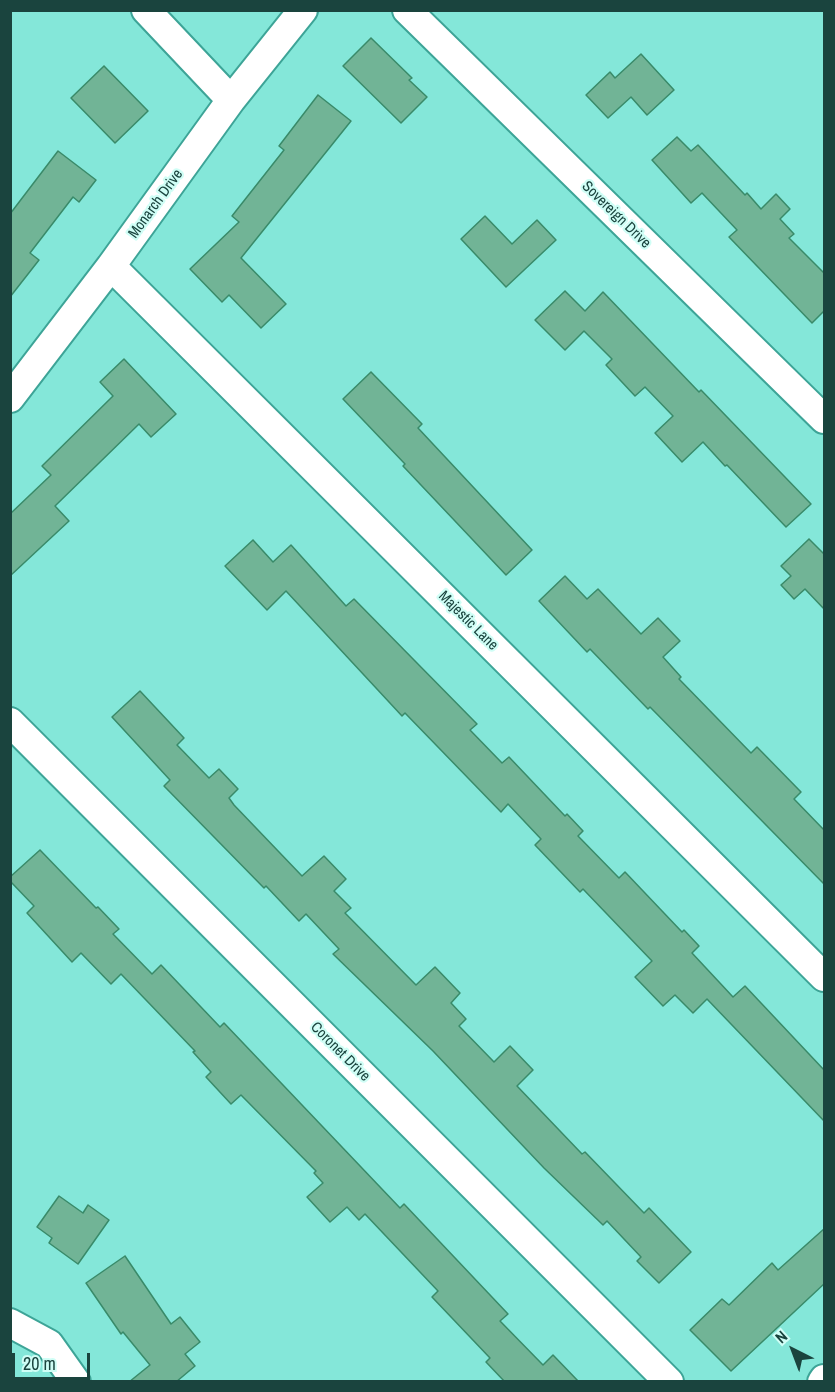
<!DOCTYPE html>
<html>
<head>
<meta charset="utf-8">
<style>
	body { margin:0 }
	#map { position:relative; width:835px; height:1392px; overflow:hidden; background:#84e7d9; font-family:"Archivo Narrow",sans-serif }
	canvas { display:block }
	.frame { position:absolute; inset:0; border:12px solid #1a443e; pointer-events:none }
	.north { position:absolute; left:763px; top:1320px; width:60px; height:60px; -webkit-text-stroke:4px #d0fef6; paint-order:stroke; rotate:318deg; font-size:16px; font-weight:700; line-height:24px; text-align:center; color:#1a443e }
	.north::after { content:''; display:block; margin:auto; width:21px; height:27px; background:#1a443e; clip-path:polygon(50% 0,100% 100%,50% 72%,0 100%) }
	.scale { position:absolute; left:12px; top:1353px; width:78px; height:27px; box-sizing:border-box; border:3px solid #1a443e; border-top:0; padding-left:8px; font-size:18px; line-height:21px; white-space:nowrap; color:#1a443e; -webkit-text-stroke:4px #d0fef6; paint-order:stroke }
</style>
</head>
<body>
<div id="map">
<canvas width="835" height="1392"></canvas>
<div class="frame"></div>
<div class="north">N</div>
<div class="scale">20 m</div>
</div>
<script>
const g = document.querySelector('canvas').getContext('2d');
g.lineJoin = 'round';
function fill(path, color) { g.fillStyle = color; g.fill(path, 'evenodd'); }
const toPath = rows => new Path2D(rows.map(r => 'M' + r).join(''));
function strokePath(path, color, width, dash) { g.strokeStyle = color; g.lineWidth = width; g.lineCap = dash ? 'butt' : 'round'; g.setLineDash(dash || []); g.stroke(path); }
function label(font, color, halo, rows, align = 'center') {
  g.font = font + ' "Archivo Narrow",sans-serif'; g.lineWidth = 4.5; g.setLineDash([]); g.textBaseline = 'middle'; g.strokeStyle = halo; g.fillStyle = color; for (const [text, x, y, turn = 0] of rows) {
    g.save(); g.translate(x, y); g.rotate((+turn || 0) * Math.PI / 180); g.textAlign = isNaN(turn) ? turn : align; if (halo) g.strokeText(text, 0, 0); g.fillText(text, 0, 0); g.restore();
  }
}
const building = toPath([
	[371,38,412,78,409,80,427,97,401,123,343,66,371,38],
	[641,54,674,90,647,115,631,97,608,118,586,95,610,72,615,78,641,54],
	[104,66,148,111,115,143,71,98,104,66],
	[318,95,351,121,241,258,286,304,261,328,229,295,222,302,190,269,239,222,232,216,284,150,279,146,318,95],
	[677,137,691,151,698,145,745,195,747,193,761,209,776,194,790,209,780,219,794,234,789,238,825,274,825,310,812,323,729,237,737,230,702,193,691,203,652,160,677,137],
	[58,151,96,180,79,202,73,197,30,253,39,260,10,297,10,214,58,151],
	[485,216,512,244,537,220,556,240,506,287,461,239,485,216],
	[565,291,585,311,603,292,699,392,701,390,811,504,786,527,727,465,725,466,703,442,682,462,655,433,673,416,645,387,635,396,606,365,612,359,584,331,565,350,535,320,565,291],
	[124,359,176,414,151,437,139,424,55,506,69,521,10,576,10,514,51,475,42,466,113,396,100,382,124,359],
	[371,372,422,424,418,428,532,550,506,575,403,466,405,464,343,399,371,372],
	[809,539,825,555,825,610,805,589,794,599,781,585,791,576,781,566,809,539],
	[253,540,273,562,291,545,346,606,354,599,477,724,470,730,502,763,509,757,565,816,567,814,583,831,578,836,619,878,625,872,682,932,684,930,699,946,692,953,733,997,745,986,825,1071,825,1122,707,999,693,1013,675,995,663,1006,635,977,652,961,583,889,580,892,535,845,541,839,508,804,501,812,405,713,402,716,286,591,267,610,225,566,253,540],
	[565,576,587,599,598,589,641,634,658,618,680,641,663,657,681,677,679,679,751,753,757,747,801,792,794,799,825,831,825,885,650,707,648,709,590,649,587,652,539,601,565,576],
	[140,691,184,738,177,745,209,778,219,769,238,789,229,798,234,805,302,876,324,856,346,879,334,891,351,908,345,913,416,985,435,967,460,993,451,1003,466,1019,459,1026,494,1062,510,1046,533,1070,517,1086,582,1154,585,1152,644,1213,649,1208,691,1252,659,1283,637,1261,641,1257,607,1221,603,1225,544,1168,433,1051,333,954,339,949,306,914,299,921,266,886,264,888,164,786,170,780,112,717,140,691],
	[40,850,96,908,98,907,119,929,113,934,152,974,161,965,220,1027,224,1023,400,1208,404,1204,508,1314,500,1321,543,1365,553,1355,579,1382,505,1382,486,1362,490,1358,432,1297,438,1291,365,1214,359,1220,347,1207,330,1222,307,1197,323,1183,314,1173,316,1171,241,1095,231,1104,206,1077,211,1072,193,1052,195,1051,121,974,111,984,81,953,72,962,27,913,34,906,10,881,10,877,40,850],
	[59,1196,83,1213,88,1205,109,1220,78,1264,49,1243,52,1238,37,1227,59,1196],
	[825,1228,825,1283,731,1371,690,1330,722,1299,729,1305,772,1263,778,1270,825,1228],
	[125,1256,171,1324,180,1317,200,1342,185,1354,195,1366,176,1382,129,1382,150,1365,123,1332,121,1334,86,1283,125,1256]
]);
fill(building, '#71b496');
strokePath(building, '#398a69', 1.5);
const minor = toPath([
	[146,10,231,100],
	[407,10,824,419],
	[111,266,824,977],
	[10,398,111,266,231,100,303,10],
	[10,722,669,1382],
	[10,1323,49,1344,76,1382],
	[822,1382,824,1379]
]);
strokePath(minor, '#3da497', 32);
strokePath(minor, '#fff', 28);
label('15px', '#1a443e', '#d0fef6', [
	["Monarch Drive",156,204,-54],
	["Sovereign Drive",616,215,44],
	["Majestic Lane",468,621,45],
	["Coronet Drive",340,1052,45]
]);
</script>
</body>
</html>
